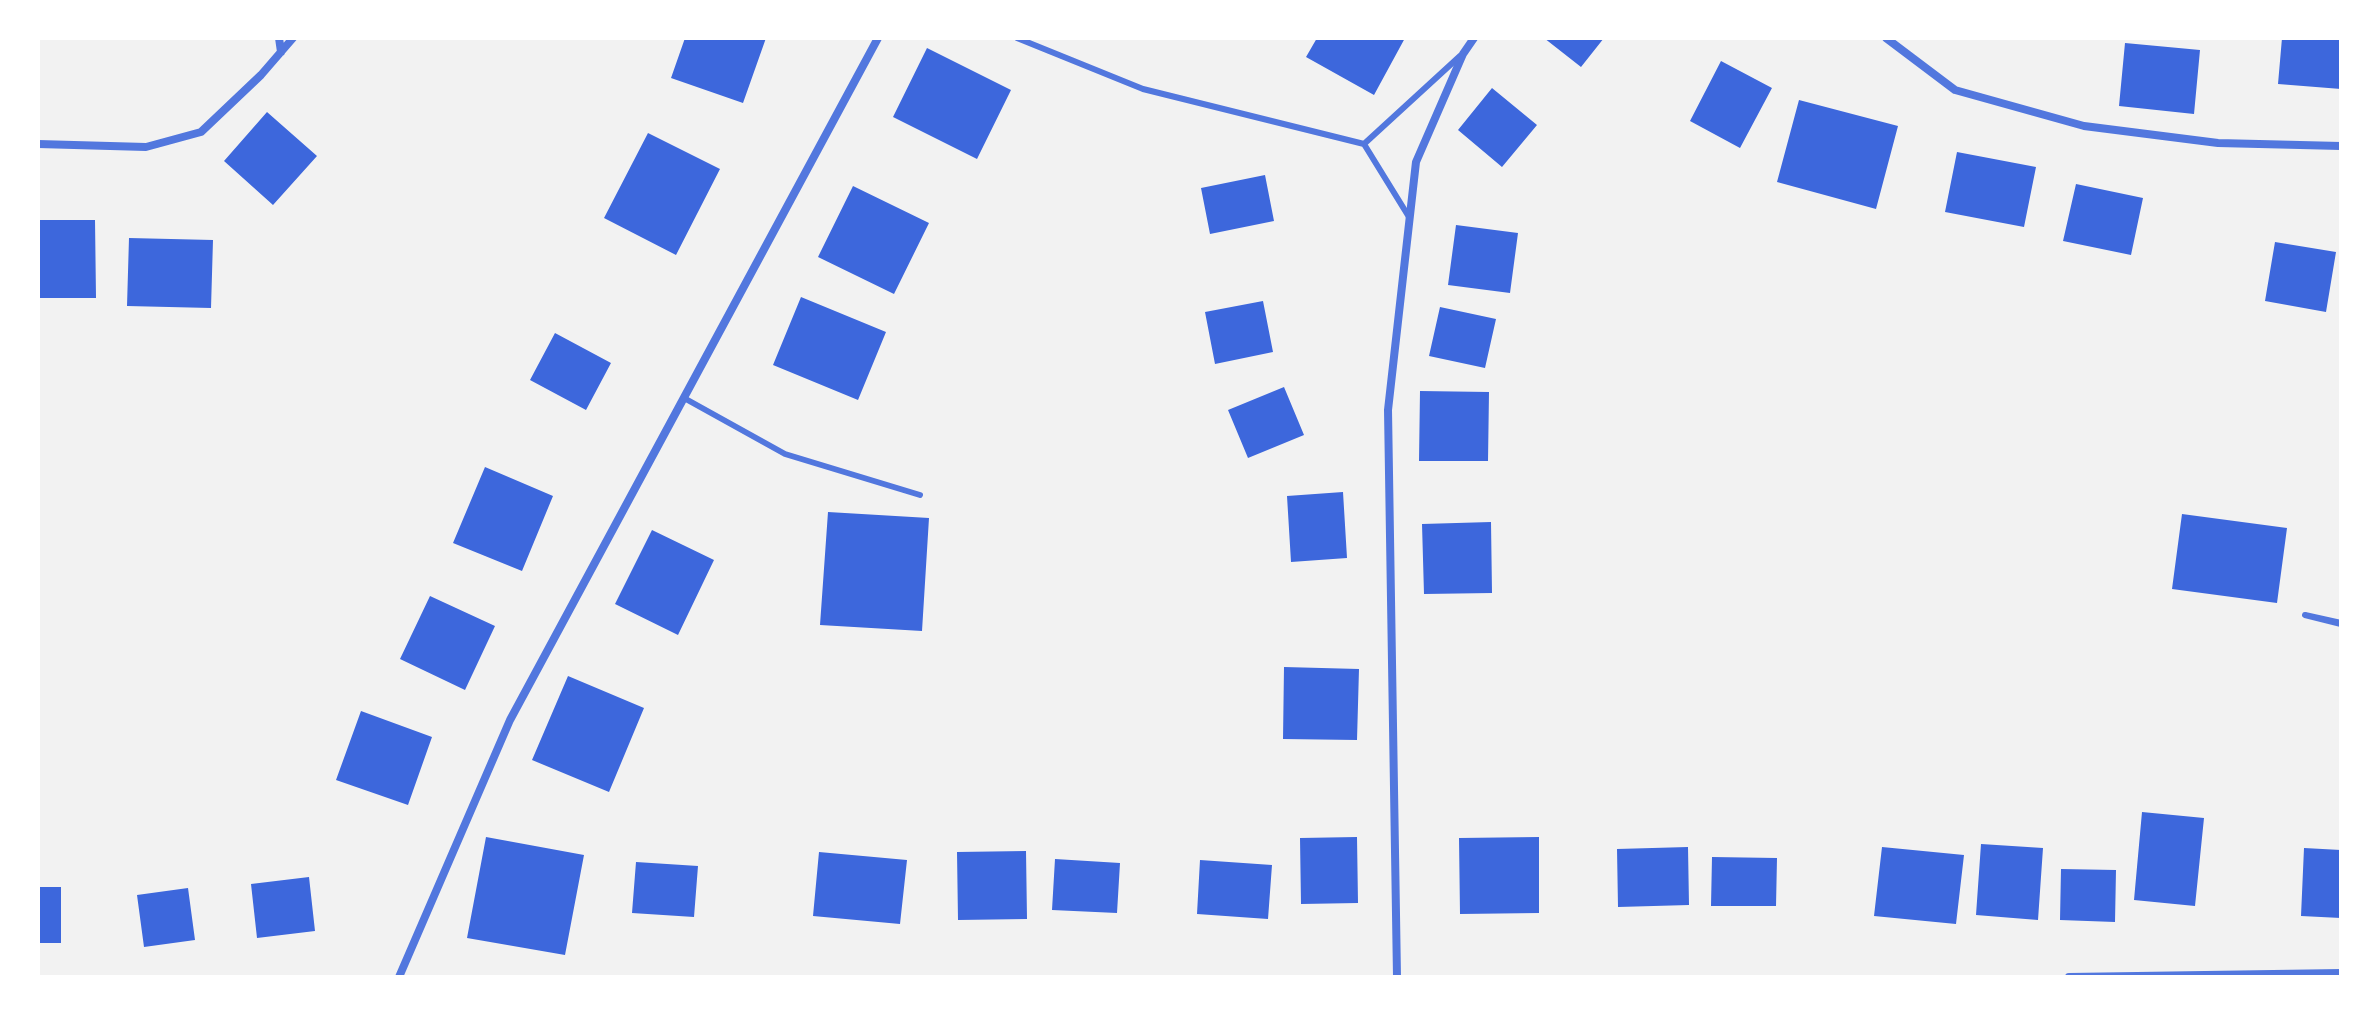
<!DOCTYPE html>
<html>
<head>
<meta charset="utf-8">
<style>
	body { margin:0 }
	#map { position:relative; width:2379px; height:1015px; overflow:hidden; background:#f2f2f2; font-family:Mulish,sans-serif }
	canvas { display:block }
	.frame { position:absolute; inset:0; border:40px solid #fff; pointer-events:none }
</style>
</head>
<body>
<div id="map">
<canvas width="2379" height="1015"></canvas>
<div class="frame"></div>
</div>
<script>
const g = document.querySelector('canvas').getContext('2d');
g.lineJoin = 'round';
function fill(path, color) { g.fillStyle = color; g.fill(path, 'evenodd'); }
const toPath = rows => new Path2D(rows.map(r => 'M' + r).join(''));
function strokePath(path, color, width, dash) { g.strokeStyle = color; g.lineWidth = width; g.lineCap = dash ? 'butt' : 'round'; g.setLineDash(dash || []); g.stroke(path); }
fill(toPath([
	[685,38,766,38,743,103,671,78],
	[1317,38,1405,38,1374,95,1306,57],
	[1544,38,1604,38,1581,67],
	[2282,38,2341,38,2341,89,2278,84],
	[2125,43,2200,50,2194,114,2119,106],
	[927,48,1011,90,977,159,893,117],
	[1721,61,1772,88,1740,148,1690,121],
	[1492,88,1537,125,1502,167,1458,130],
	[1799,100,1898,126,1876,209,1777,182],
	[267,112,317,156,273,205,224,161],
	[648,133,720,169,676,255,604,218],
	[1957,152,2036,167,2024,227,1945,212],
	[1265,175,1274,221,1210,234,1201,188],
	[2076,184,2143,198,2131,255,2063,241],
	[853,186,929,223,894,294,818,257],
	[38,220,95,220,96,298,38,298],
	[1456,225,1518,233,1510,293,1448,285],
	[129,238,213,240,211,308,127,306],
	[2275,242,2336,252,2326,312,2265,301],
	[801,297,886,332,858,400,773,365],
	[1263,301,1273,352,1215,364,1205,312],
	[1440,307,1496,319,1485,368,1429,356],
	[555,333,611,363,586,410,530,380],
	[1284,387,1304,435,1248,458,1228,410],
	[1420,391,1489,392,1488,461,1419,461],
	[485,467,553,496,522,571,453,543],
	[1343,492,1347,558,1291,562,1287,496],
	[828,512,929,518,922,631,820,625],
	[2182,514,2287,528,2277,603,2172,589],
	[1491,522,1492,593,1424,594,1422,524],
	[652,530,714,560,678,635,615,604],
	[430,596,495,626,465,690,400,659],
	[1284,667,1359,669,1357,740,1283,739],
	[568,676,644,708,609,792,532,760],
	[361,711,432,737,408,805,336,780],
	[2142,812,2204,818,2195,906,2134,900],
	[486,837,584,855,565,955,467,938],
	[1357,837,1358,903,1301,904,1300,838],
	[1539,837,1539,913,1460,914,1459,838],
	[1981,844,2043,848,2038,920,1976,915],
	[1688,847,1689,905,1618,907,1617,849],
	[1882,847,1964,855,1956,924,1874,916],
	[2304,848,2341,850,2341,918,2301,916],
	[1026,851,1027,919,958,920,957,852],
	[819,852,907,860,900,924,813,916],
	[1712,857,1777,858,1776,906,1711,906],
	[1055,859,1120,863,1117,913,1052,910],
	[1200,860,1272,865,1268,919,1197,914],
	[636,862,698,866,694,917,632,913],
	[2061,869,2116,870,2115,922,2060,920],
	[309,877,315,931,257,938,251,884],
	[38,887,61,887,61,943,38,943],
	[188,888,195,940,144,947,137,895]
]), '#3d67dc');
strokePath(toPath([
	[1017,38,1143,89,1364,144,1460,56],
	[1364,144,1409,217],
	[684,398,785,454,920,495],
	[2341,623,2305,615,2341,624]
]), '#5277de', 6);
strokePath(toPath([
	[279,38,281,52],
	[1886,38,1955,90,2084,126,2218,143,2341,146],
	[38,144,146,147,201,132,261,75,293,38],
	[399,977,510,720,878,38],
	[1397,977,1388,410,1416,162,1463,54,1474,38],
	[2069,977,2341,973]
]), '#5277de', 8);
</script>
</body>
</html>
